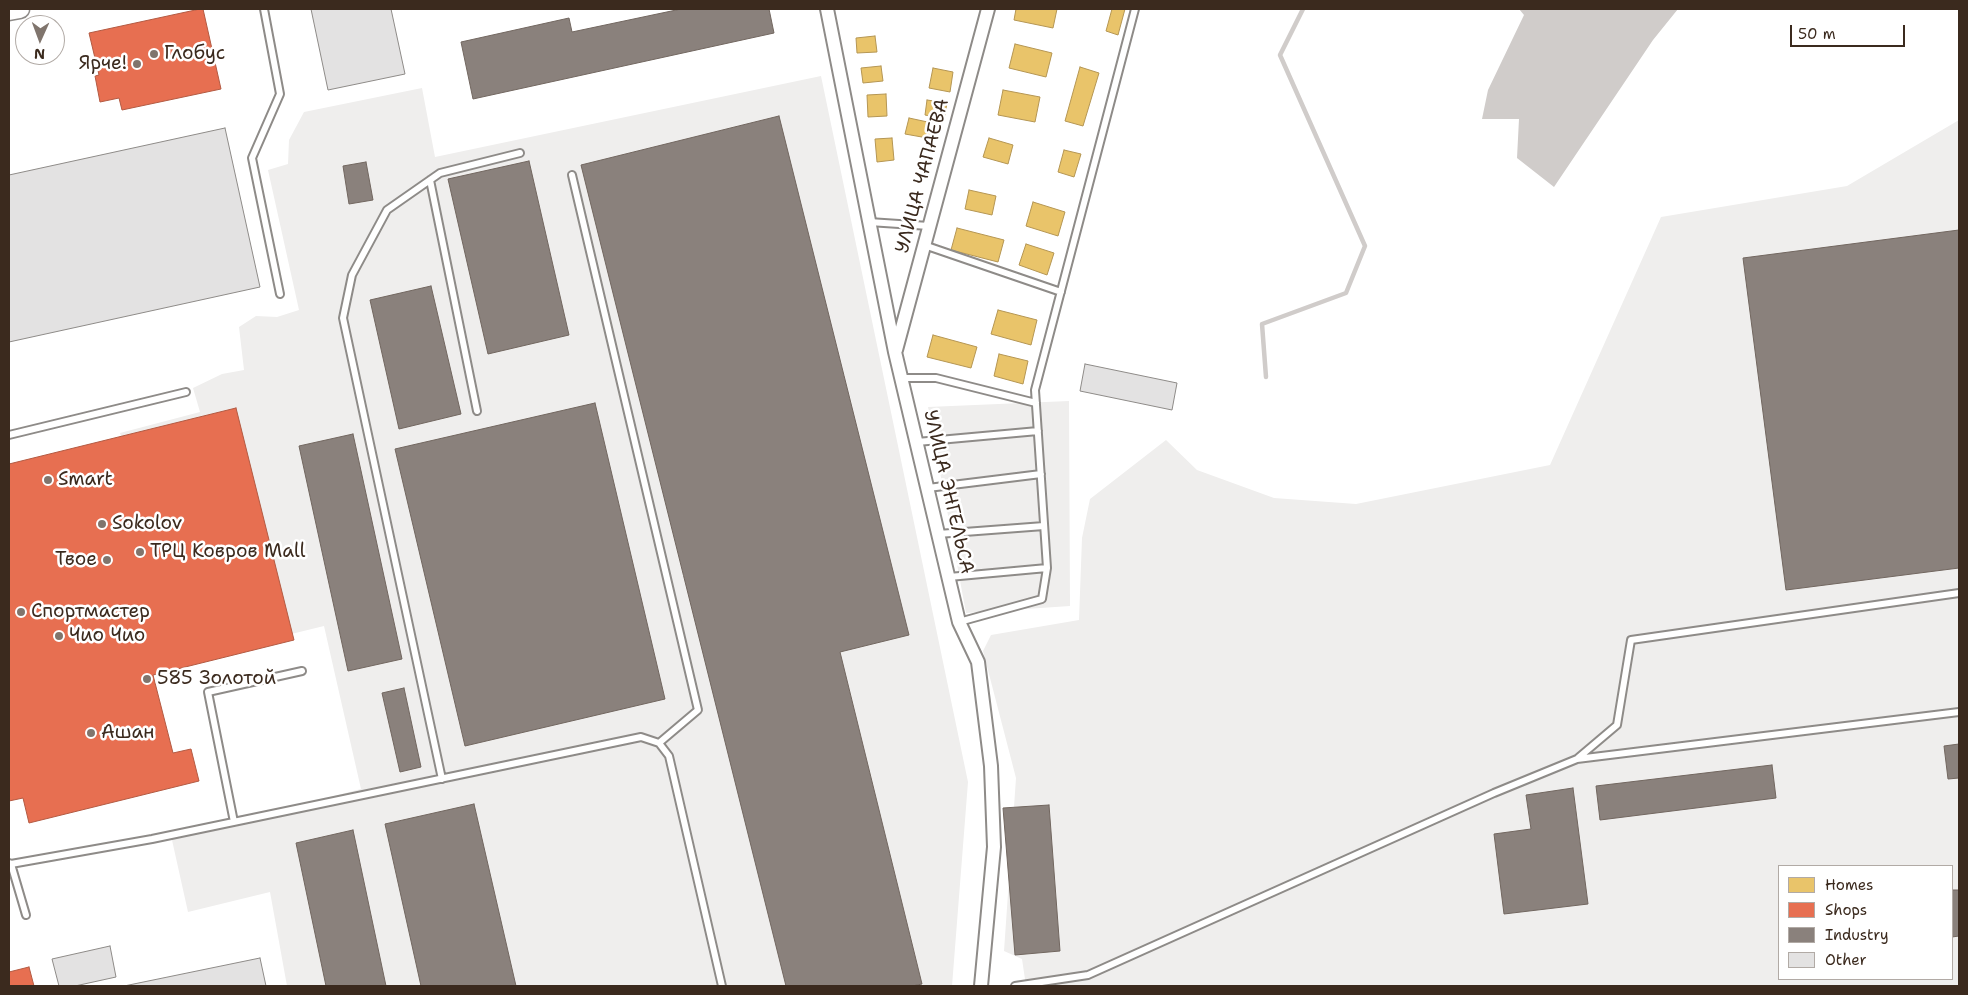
<!DOCTYPE html>
<html>
<head>
<meta charset="utf-8">
<style>
	body { margin:0 }
	#map { position:relative; width:1968px; height:995px; overflow:hidden; background:#fff; font-family:"Shantell Sans",sans-serif }
	canvas { display:block }
	.frame { position:absolute; inset:0; border:10px solid #3b2a1e; pointer-events:none }
	.legend { position:absolute; left:1778px; top:865px; width:175px; height:115px; box-sizing:border-box; background:#fff; border:1px solid #b1aaa5; margin:0; padding:6px 9px; list-style:none; font-size:15px; color:#3b2a1e }
	.legend li { display:flex; align-items:center; gap:10px; height:25px }
	.legend b { width:25px; border:1px solid #b1aaa5 }
	.north { position:absolute; left:15px; top:15px; width:50px; height:50px; box-sizing:border-box; background:#fff; border:1px solid #b1aaa5; border-radius:50%; rotate:182deg; font-size:14px; font-weight:700; line-height:20px; text-align:center; color:#3b2a1e }
	.north::after { content:''; display:block; margin:auto; width:18px; height:22px; background:#80756d; clip-path:polygon(50% 0,100% 100%,50% 72%,0 100%) }
	.scale { position:absolute; left:1790px; top:25px; width:115px; height:22px; box-sizing:border-box; border:2px solid #3b2a1e; border-top:0; padding-left:6px; font-size:15px; line-height:18px; white-space:nowrap; color:#3b2a1e; -webkit-text-stroke:4px #fff; paint-order:stroke }
</style>
</head>
<body>
<div id="map">
<canvas width="1968" height="995"></canvas>
<div class="frame"></div>
<ul class="legend">
<li><b style="height:14px;background:#e9c46a"></b>Homes</li>
<li><b style="height:14px;background:#e76f51"></b>Shops</li>
<li><b style="height:14px;background:#8a817c"></b>Industry</li>
<li><b style="height:14px;background:#e3e2e2"></b>Other</li>
</ul>
<div class="north">N</div>
<div class="scale">50 m</div>
</div>
<script>
const g = document.querySelector('canvas').getContext('2d');
g.lineJoin = 'round';
function fill(path, color) { g.fillStyle = color; g.fill(path, 'evenodd'); }
const toPath = rows => new Path2D(rows.map(r => 'M' + r).join(''));
function strokePath(path, color, width, dash) { g.strokeStyle = color; g.lineWidth = width; g.lineCap = dash ? 'butt' : 'round'; g.setLineDash(dash || []); g.stroke(path); }
function label(font, color, halo, rows, align = 'center') {
  g.font = font + ' "Shantell Sans",sans-serif'; g.lineWidth = 5; g.setLineDash([]); g.textBaseline = 'middle'; g.strokeStyle = halo; g.fillStyle = color; for (const [text, x, y, turn = 0] of rows) {
    g.save(); g.translate(x, y); g.rotate((+turn || 0) * Math.PI / 180); g.textAlign = isNaN(turn) ? turn : align; if (halo) g.strokeText(text, 0, 0); g.fillText(text, 0, 0); g.restore();
  }
}
fill(toPath([
	[821,76,968,782,952,986,287,986,270,892,188,912,170,831,234,822,361,789,324,626,181,661,120,433,200,412,193,388,222,374,244,370,239,327,256,316,277,317,299,310,268,170,288,164,289,140,304,112,422,88,435,157],
	[1959,120,1959,986,1026,986,1022,959,1004,951,1016,778,983,651,991,635,1079,620,1082,538,1090,499,1166,440,1197,470,1274,498,1356,504,1550,465,1661,217,1847,186],
	[1779,866,1952,866,1952,979,1779,979],
	[1069,401,1070,606,966,613,928,407]
]), '#efeeed');
fill(toPath([
	[1519,9,1678,9,1653,40,1554,187,1517,158,1519,119,1482,119,1488,90,1524,15]
]), '#d0ccca');
const homes = toPath([
	[1016,9,1057,9,1053,28,1014,20,1016,9],
	[1112,9,1125,9,1118,35,1106,31,1112,9],
	[875,36,877,52,857,53,856,38,875,36],
	[1015,44,1052,53,1046,77,1009,68,1015,44],
	[881,66,883,81,863,83,861,68,881,66],
	[1080,67,1099,73,1083,126,1065,121,1080,67],
	[933,68,953,72,950,92,929,88,933,68],
	[1003,90,1040,97,1035,122,998,115,1003,90],
	[886,94,887,116,868,117,867,95,886,94],
	[927,100,947,103,944,119,925,115,927,100],
	[909,118,937,124,933,139,905,134,909,118],
	[892,138,894,160,877,162,875,139,892,138],
	[989,138,1013,145,1008,164,983,157,989,138],
	[1064,150,1081,154,1074,177,1058,172,1064,150],
	[969,190,996,196,992,215,965,209,969,190],
	[1033,202,1065,212,1058,236,1026,226,1033,202],
	[957,228,1004,240,998,262,951,250,957,228],
	[1026,244,1054,253,1047,275,1019,265,1026,244],
	[998,310,1037,320,1031,345,991,334,998,310],
	[933,335,977,347,971,368,927,357,933,335],
	[999,354,1028,361,1023,384,994,376,999,354]
]);
fill(homes, '#e9c46a');
strokePath(homes, '#b59653', 1);
const shops = toPath([
	[200,9,203,9,221,89,122,110,119,98,100,102,95,76,99,75,89,33,200,9],
	[236,408,294,640,153,675,173,753,191,749,199,781,29,823,23,798,9,801,9,464,236,408],
	[29,967,34,986,9,986,9,972,29,967]
]);
fill(shops, '#e76f51');
strokePath(shops, '#b35a42', 1);
const industry = toPath([
	[681,9,769,9,774,33,473,99,461,42,569,18,572,32,681,9],
	[779,116,909,635,840,652,922,984,912,986,786,986,581,165,779,116],
	[529,161,569,335,488,354,448,179,529,161],
	[366,162,373,200,349,204,343,166,366,162],
	[1959,230,1959,568,1786,590,1743,258,1959,230],
	[431,286,461,414,399,429,370,300,431,286],
	[595,403,665,699,465,746,395,449,595,403],
	[353,434,402,659,348,671,299,446,353,434],
	[404,688,421,767,400,772,382,693,404,688],
	[1959,744,1959,778,1948,779,1944,746,1959,744],
	[1772,765,1776,798,1600,820,1596,786,1772,765],
	[1573,788,1588,904,1504,914,1494,834,1531,829,1526,795,1573,788],
	[474,804,516,986,421,986,385,824,474,804],
	[1049,805,1060,951,1015,955,1003,808,1049,805],
	[353,830,386,986,326,986,296,843,353,830],
	[1952,890,1959,890,1959,936,1952,937,1952,890]
]);
fill(industry, '#8a817c');
strokePath(industry, '#726760', 1);
strokePath(toPath([
	[1266,377,1262,324,1346,293,1365,246,1280,55,1303,9]
]), '#d0ccca', 4.5);
const building = toPath([
	[311,9,391,9,405,74,328,90,311,9],
	[225,128,260,287,9,342,9,175,225,128],
	[1085,364,1177,383,1172,410,1080,391,1085,364],
	[110,946,116,977,75,986,59,986,52,959,110,946],
	[260,958,266,986,124,986,260,958]
]);
fill(building, '#e3e2e2');
strokePath(building, '#8e8b88', 1);
const lane = toPath([
	[264,9,280,94,252,158,280,294],
	[572,175,698,710,659,743],
	[430,180,477,411],
	[869,222,929,226],
	[924,245,1061,292],
	[901,378,936,378,1036,403],
	[9,435,186,392],
	[917,442,1038,431],
	[928,488,1041,474],
	[938,534,1044,526],
	[949,577,1047,568],
	[959,622,1042,599,1047,568,1035,390,1135,9],
	[1578,758,1617,725,1631,640,1959,593],
	[442,779,343,318,352,275,387,210,440,173,520,153],
	[234,822,208,692,302,671],
	[9,863,11,864,26,915],
	[11,864,152,839,641,737,659,743,669,756,722,986],
	[1015,986,1088,975,1494,793,1577,759,1959,712]
]);
const street = toPath([
	[827,9,895,352,959,622,978,662,991,766,994,847,981,986],
	[896,350,988,9]
]);
const secondary = toPath([
	[9,11,20,9]
]);
strokePath(lane, '#8e8b88', 10);
strokePath(street, '#8e8b88', 16);
strokePath(secondary, '#8e8b88', 21);
strokePath(lane, '#fff', 6);
strokePath(street, '#fff', 12);
strokePath(secondary, '#fff', 18);
for (const [x, y, r, color] of [
	[154,54,5,"#80756d"],
	[137,64,5,"#80756d"],
	[48,480,5,"#80756d"],
	[102,524,5,"#80756d"],
	[140,552,5,"#80756d"],
	[107,560,5,"#80756d"],
	[21,612,5,"#80756d"],
	[59,636,5,"#80756d"],
	[147,679,5,"#80756d"],
	[91,733,5,"#80756d"]
]) { const dot = new Path2D(); dot.arc(x, y, r, 0, 2 * Math.PI); g.fillStyle = color; g.fill(dot); strokePath(dot, '#fff', 2); }
label('19px', '#3b2a1e', '#fff', [
	["Глобус",164,54],
	["Ярче!",127,64,"right"],
	["Smart",58,480],
	["Sokolov",112,524],
	["ТРЦ Ковров Mall",150,552],
	["Твое",97,560,"right"],
	["Спортмастер",31,612],
	["Чио Чио",69,636],
	["585 Золотой",157,679],
	["Ашан",101,733]
], 'left');
label('19px', '#3b2a1e', '#fff', [
	["УЛИЦА ЧАПАЕВА",923,176,-75],
	["УЛИЦА ЭНГЕЛЬСА",948,492,77]
]);
</script>
</body>
</html>
